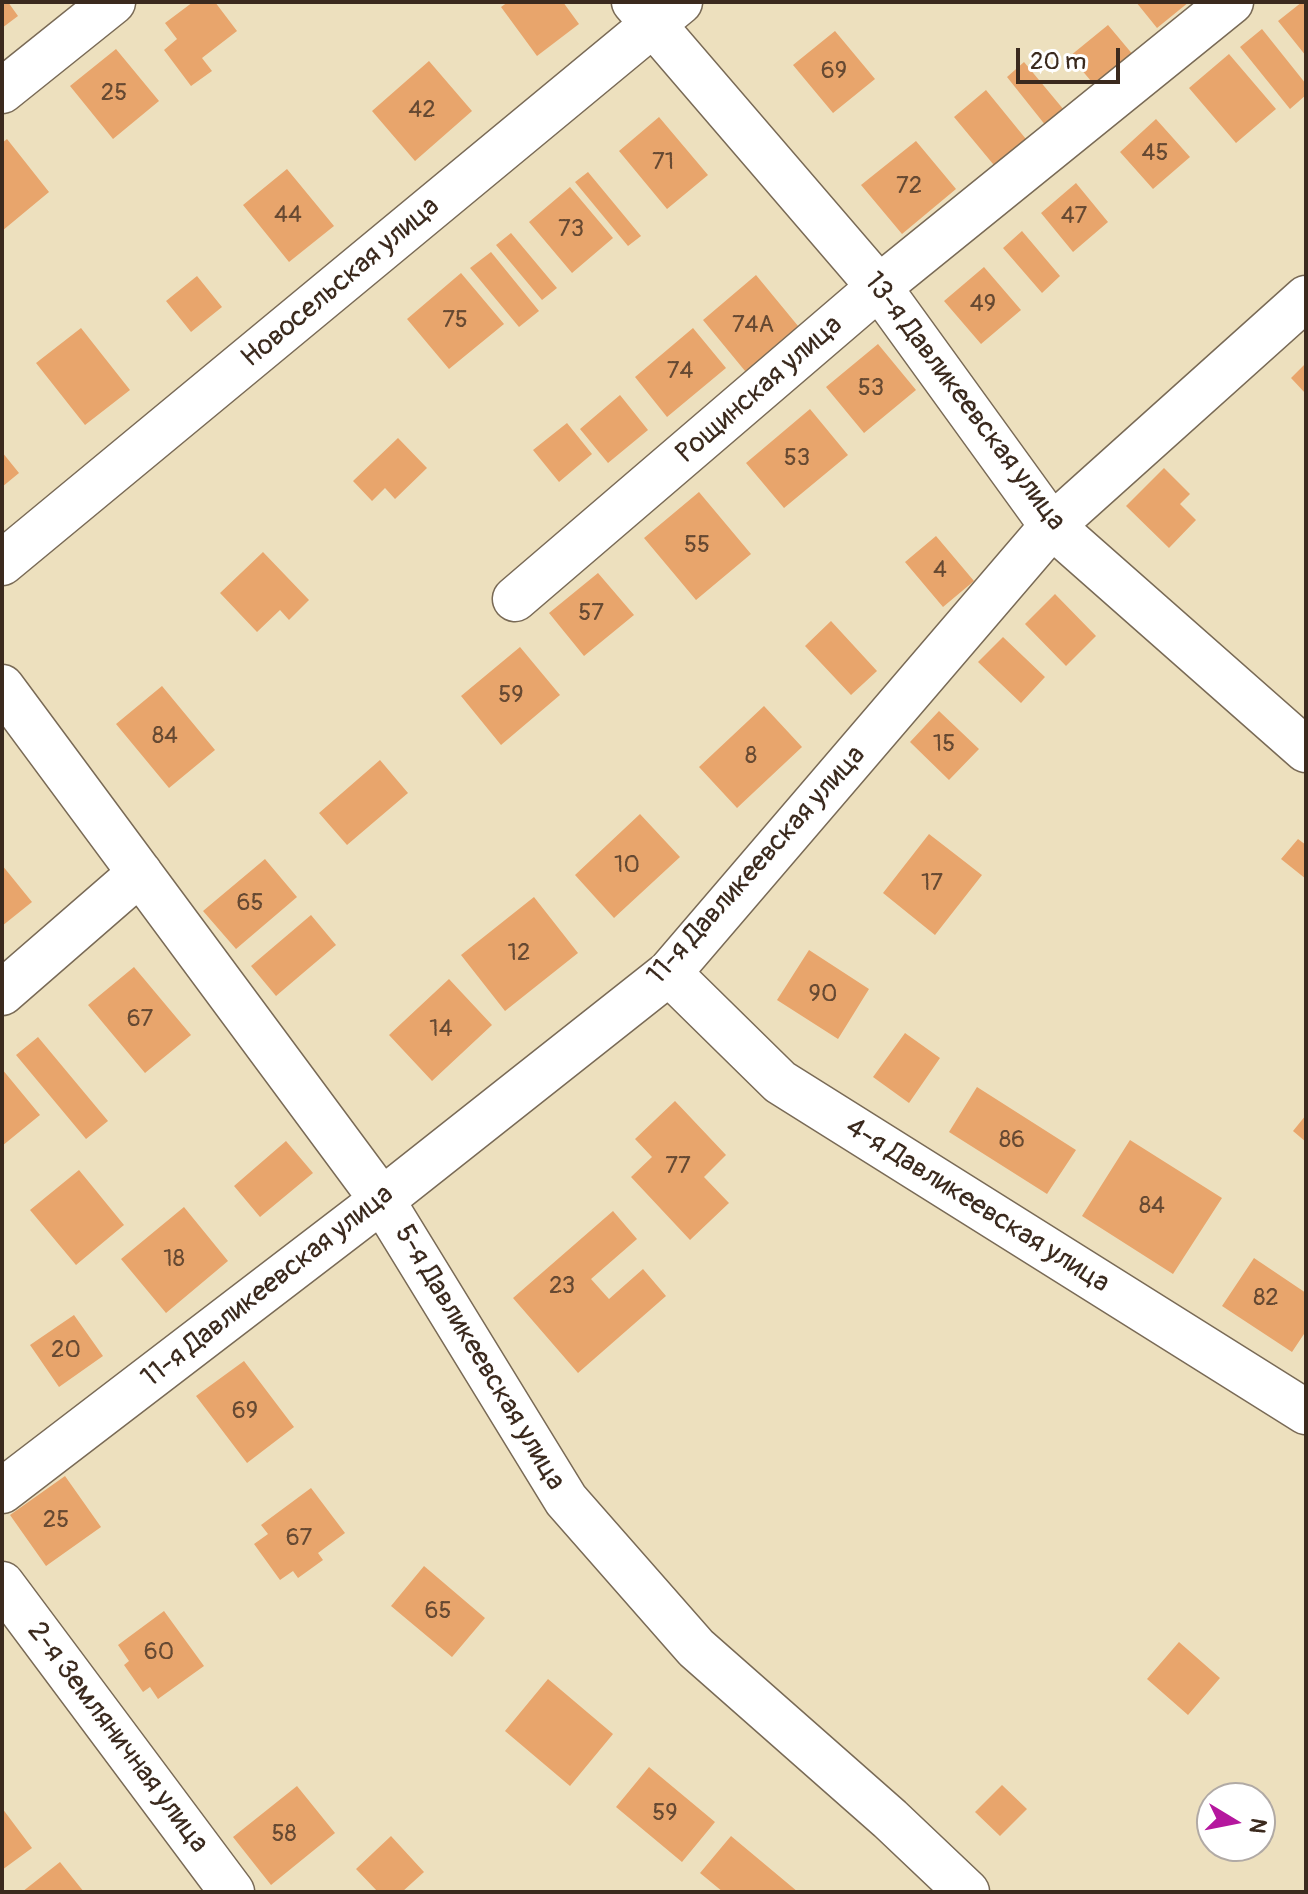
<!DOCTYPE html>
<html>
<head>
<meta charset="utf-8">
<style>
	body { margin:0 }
	#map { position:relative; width:1308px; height:1894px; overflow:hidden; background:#ede0be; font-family:Pangolin,sans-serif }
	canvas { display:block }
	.frame { position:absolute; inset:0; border:4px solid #3b2a1e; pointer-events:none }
	.north { position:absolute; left:1196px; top:1782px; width:80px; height:80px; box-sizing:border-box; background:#fff; border:2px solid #b1aaa5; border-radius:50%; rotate:100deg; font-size:22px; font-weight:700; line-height:32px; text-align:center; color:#3b2a1e }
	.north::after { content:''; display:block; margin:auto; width:28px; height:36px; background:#b5179e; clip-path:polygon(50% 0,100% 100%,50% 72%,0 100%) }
	.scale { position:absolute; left:1016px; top:48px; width:104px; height:36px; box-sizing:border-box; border:4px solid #3b2a1e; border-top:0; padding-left:10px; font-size:24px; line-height:28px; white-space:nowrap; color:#3b2a1e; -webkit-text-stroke:6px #fff; paint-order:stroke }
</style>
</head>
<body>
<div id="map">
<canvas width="1308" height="1894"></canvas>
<div class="frame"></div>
<div class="north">N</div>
<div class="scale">20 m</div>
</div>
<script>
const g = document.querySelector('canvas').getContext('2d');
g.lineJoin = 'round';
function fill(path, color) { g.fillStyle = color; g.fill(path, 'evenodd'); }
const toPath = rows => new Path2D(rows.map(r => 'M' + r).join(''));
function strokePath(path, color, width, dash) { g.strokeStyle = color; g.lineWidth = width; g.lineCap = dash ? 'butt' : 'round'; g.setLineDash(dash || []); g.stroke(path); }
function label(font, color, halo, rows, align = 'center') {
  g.font = font + ' Pangolin,sans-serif'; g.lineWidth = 7; g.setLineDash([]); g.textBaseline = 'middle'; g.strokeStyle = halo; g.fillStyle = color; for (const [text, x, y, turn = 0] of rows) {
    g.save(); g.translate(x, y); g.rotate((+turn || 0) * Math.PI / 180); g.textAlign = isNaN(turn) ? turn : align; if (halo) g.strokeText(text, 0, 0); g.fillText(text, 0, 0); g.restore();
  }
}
fill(toPath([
	[2,2,8,2,18,16,2,28],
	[193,2,215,2,237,31,202,58,212,71,191,86,164,50,177,39,165,23],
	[508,2,563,2,579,24,537,56,501,7],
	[1136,2,1189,2,1157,28],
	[1302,2,1306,2,1306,56,1278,21],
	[1108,25,1134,56,1096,87,1070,56],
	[1262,29,1306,84,1306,95,1290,109,1240,47],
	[835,31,875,79,833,113,793,65],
	[116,49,159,101,113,139,70,86],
	[1229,54,1276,109,1236,143,1189,88],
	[429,61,472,111,415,161,372,111],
	[1024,62,1069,116,1050,131,1007,77],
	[986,90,1030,144,998,170,954,117],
	[659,117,708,175,667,209,619,151],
	[1156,119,1190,157,1153,189,1120,152],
	[7,139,49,192,2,231,2,143],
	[916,141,956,189,902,234,861,185],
	[287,169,334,226,289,262,243,205],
	[588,172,641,236,628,246,575,182],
	[1076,183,1108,222,1073,252,1041,213],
	[570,187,613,238,572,273,529,222],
	[1022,231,1060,276,1042,293,1003,248],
	[511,233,557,288,542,300,496,245],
	[491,252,539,311,519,327,470,268],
	[984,267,1021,310,981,344,944,301],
	[461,273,504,324,449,369,407,319],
	[756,275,803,332,750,377,703,320],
	[197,276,222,307,191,332,166,301],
	[81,328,130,390,85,425,36,363],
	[693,328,726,368,667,417,635,377],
	[878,344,916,390,864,433,826,387],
	[1306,363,1306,394,1291,378],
	[620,395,648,430,608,463,580,429],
	[810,409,848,455,784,508,746,463],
	[567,423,592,454,559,482,533,450],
	[398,438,427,468,395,499,385,488,372,501,353,481],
	[2,452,19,473,2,487],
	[1164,468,1190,494,1180,504,1196,520,1169,548,1126,506],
	[699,492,751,554,696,600,644,538],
	[936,536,974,581,943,607,905,562],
	[263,552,309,600,289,620,280,610,257,632,220,593],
	[598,573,634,615,584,656,549,613],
	[1055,594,1096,636,1066,666,1025,624],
	[831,621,877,671,851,695,805,646],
	[1003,637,1045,677,1021,703,978,662],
	[520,647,560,695,501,745,461,696],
	[162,686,215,750,169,788,116,724],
	[764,706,802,747,737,808,699,767],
	[939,711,979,749,949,780,910,742],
	[380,760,408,793,347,845,319,813],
	[640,814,680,857,614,918,575,875],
	[929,834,982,875,935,935,883,893],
	[1298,839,1306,845,1306,879,1281,859],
	[265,859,297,897,236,949,203,911],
	[2,865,32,902,2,926],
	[534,897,578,953,505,1011,461,955],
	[311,915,336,945,276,996,251,966],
	[809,950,869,989,838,1039,777,1000],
	[134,967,191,1035,145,1073,88,1005],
	[449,979,492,1025,432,1081,389,1035],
	[905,1033,940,1058,909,1103,873,1077],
	[38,1037,108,1121,86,1139,16,1055],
	[2,1069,40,1115,2,1146],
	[977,1087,1076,1150,1047,1194,949,1132],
	[675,1101,726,1155,704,1177,729,1203,690,1240,631,1177,652,1157,635,1139],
	[1306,1115,1306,1142,1293,1131],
	[1130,1140,1222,1198,1173,1274,1082,1216],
	[286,1141,313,1173,260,1217,234,1186],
	[79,1170,124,1225,76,1265,30,1210],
	[184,1207,228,1261,166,1313,121,1259],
	[613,1211,637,1239,591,1279,609,1299,643,1269,666,1296,578,1373,513,1298],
	[1254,1258,1306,1293,1306,1331,1292,1352,1222,1306],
	[74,1315,103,1356,59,1387,30,1345],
	[244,1361,294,1427,247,1463,196,1396],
	[65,1476,101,1527,46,1566,10,1515],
	[311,1488,345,1533,318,1553,323,1560,298,1578,293,1571,280,1580,254,1544,268,1534,261,1525],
	[424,1566,485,1618,452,1657,391,1606],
	[164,1611,204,1666,158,1699,150,1687,143,1692,124,1665,129,1661,118,1645],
	[1179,1642,1220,1678,1188,1715,1147,1679],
	[548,1679,613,1734,570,1786,505,1731],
	[649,1767,715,1822,682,1862,616,1807],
	[1002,1785,1027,1809,1000,1836,975,1812],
	[297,1786,335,1833,271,1885,233,1837],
	[2,1808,32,1848,2,1870],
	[391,1836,424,1872,402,1892,378,1892,356,1869],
	[731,1836,798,1892,723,1892,700,1873],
	[60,1862,84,1892,22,1892]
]), '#e8a56c');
const minor = toPath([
	[634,2,879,287,1052,526,1306,750],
	[2,91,113,2],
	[2,563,680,2],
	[515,599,879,287,1231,2],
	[2,687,382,1200,566,1500,696,1648,890,1819,967,1892],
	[669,973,780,1082,1306,1412],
	[2,993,140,873],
	[2,1491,382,1200,669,973,1052,526,1306,298],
	[2,1584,232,1892]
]);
strokePath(minor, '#796a56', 47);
strokePath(minor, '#fff', 44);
label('24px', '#664932', null, [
	["69",834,72],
	["25",114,94],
	["42",422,111],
	["45",1155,154],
	["71",663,163],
	["72",909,187],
	["44",288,216],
	["47",1074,217],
	["73",571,230],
	["49",983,305],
	["75",455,321],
	["74А",753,326],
	["74",680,372],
	["53",871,389],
	["53",797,459],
	["55",697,546],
	["4",940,571],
	["57",591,614],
	["59",511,696],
	["84",165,737],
	["15",944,745],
	["8",751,757],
	["10",627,866],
	["17",932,884],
	["65",250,904],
	["12",519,954],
	["90",823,995],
	["67",140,1020],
	["14",441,1030],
	["86",1012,1141],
	["77",678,1167],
	["84",1152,1207],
	["18",174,1260],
	["23",562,1287],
	["82",1266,1299],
	["20",66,1351],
	["69",245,1412],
	["25",56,1521],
	["67",299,1539],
	["65",438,1612],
	["60",159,1653],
	["59",665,1814],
	["58",284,1835]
]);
label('28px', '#3b2a1e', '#fff', [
	["Новосельская улица",341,283,-40],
	["Рощинская улица",760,390,-41],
	["13-я Давликеевская улица",964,402,53],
	["11-я Давликеевская улица",757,866,-48],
	["4-я Давликеевская улица",977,1206,32],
	["11-я Давликеевская улица",268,1287,-38],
	["5-я Давликеевская улица",479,1358,59],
	["2-я Земляничная улица",117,1738,53]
]);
</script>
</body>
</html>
